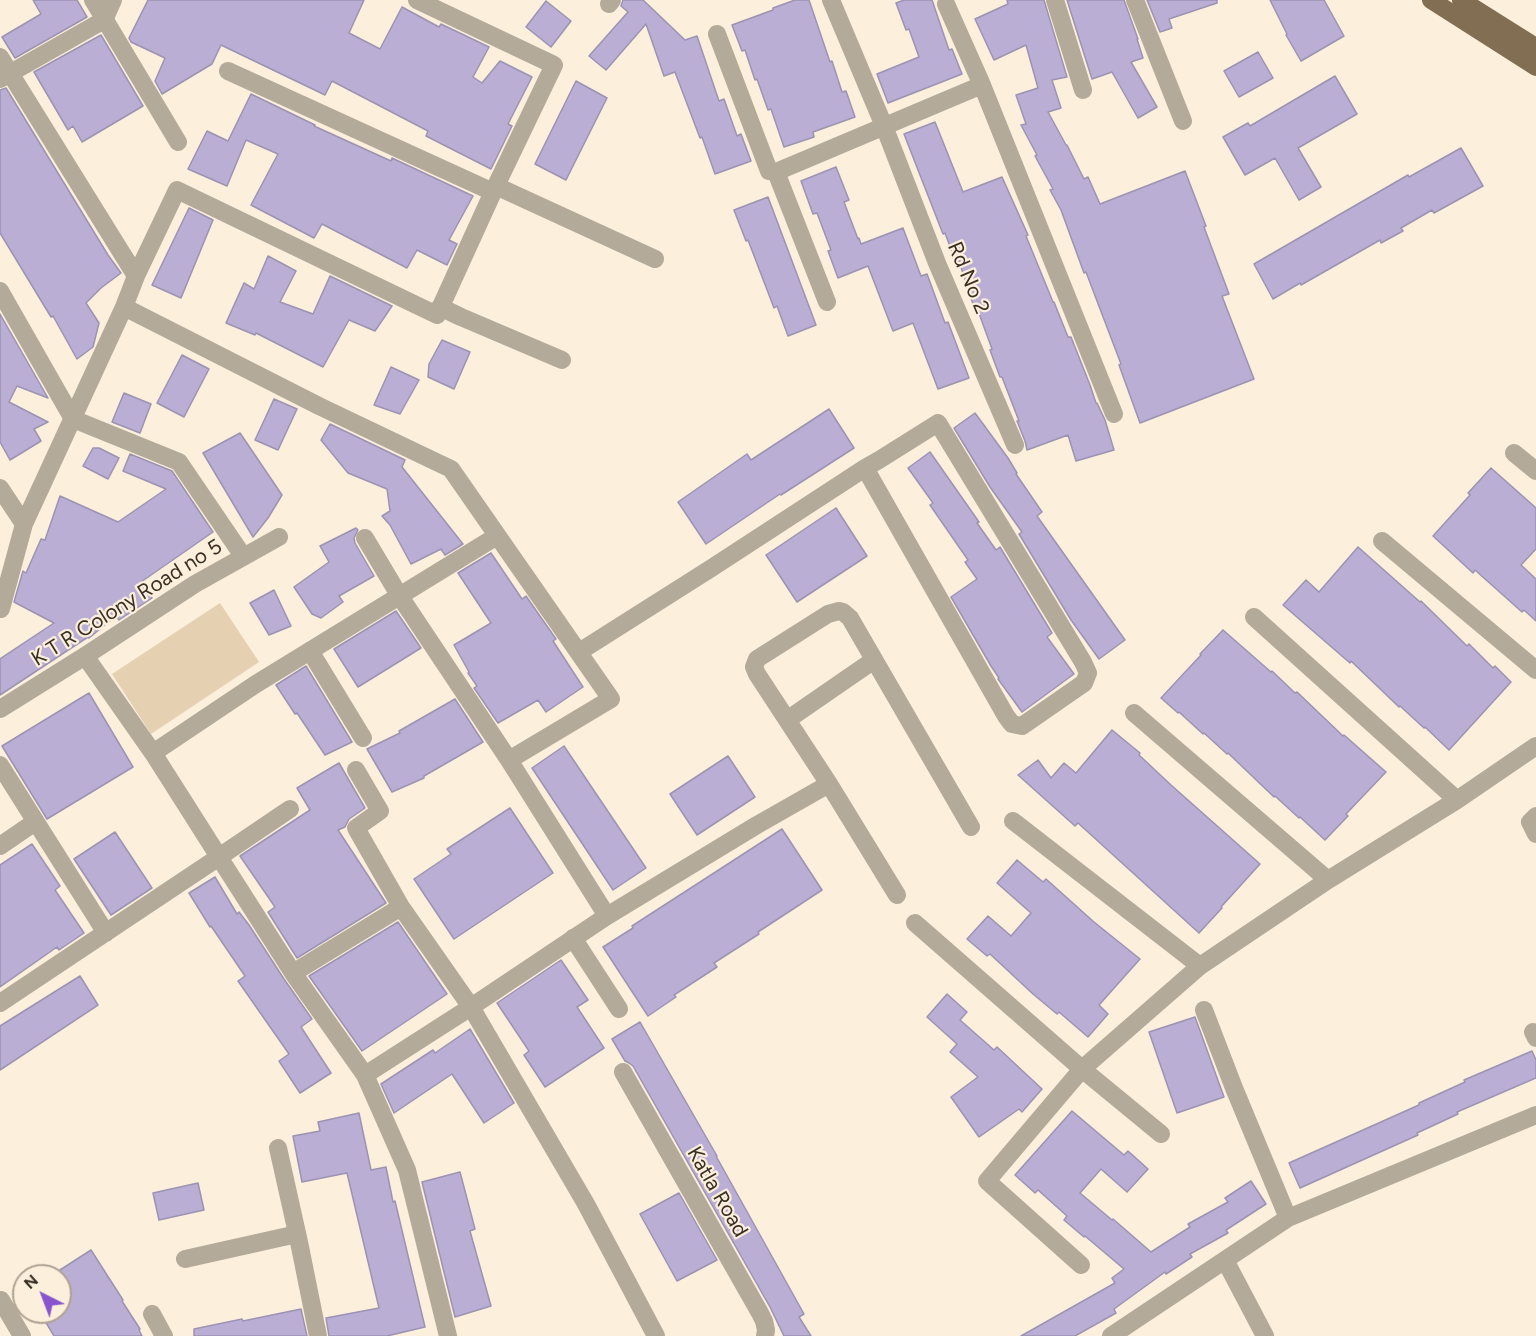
<!DOCTYPE html>
<html>
<head>
<meta charset="utf-8">
<style>
	body { margin:0 }
	#map { position:relative; width:1536px; height:1336px; overflow:hidden; background:#fcefdc; font-family:Figtree,sans-serif }
	canvas { display:block }
	.north { position:absolute; left:12px; top:1264px; width:60px; height:60px; box-sizing:border-box; background:#fcefdc; border:2px solid #aea392; border-radius:50%; rotate:318deg; font-size:16px; font-weight:700; line-height:24px; text-align:center; color:#393024 }
	.north::after { content:''; display:block; margin:auto; width:21px; height:27px; background:#8756cf; clip-path:polygon(50% 0,100% 100%,50% 72%,0 100%) }
</style>
</head>
<body>
<div id="map">
<canvas width="1536" height="1336"></canvas>
<div class="north">N</div>
</div>
<script>
const g = document.querySelector('canvas').getContext('2d');
g.lineJoin = 'round';
function fill(path, color) { g.fillStyle = color; g.fill(path, 'evenodd'); }
const toPath = rows => new Path2D(rows.map(r => 'M' + r).join(''));
function strokePath(path, color, width, dash) { g.strokeStyle = color; g.lineWidth = width; g.lineCap = dash ? 'butt' : 'round'; g.setLineDash(dash || []); g.stroke(path); }
function label(font, color, halo, rows, align = 'center') {
  g.font = font + ' Figtree,sans-serif'; g.lineWidth = 4.5; g.setLineDash([]); g.textBaseline = 'middle'; g.strokeStyle = halo; g.fillStyle = color; for (const [text, x, y, turn = 0] of rows) {
    g.save(); g.translate(x, y); g.rotate((+turn || 0) * Math.PI / 180); g.textAlign = isNaN(turn) ? turn : align; if (halo) g.strokeText(text, 0, 0); g.fillText(text, 0, 0); g.restore();
  }
}
fill(toPath([
	[220,603,259,662,151,734,112,674]
]), '#e5d0b1');
const building = toPath([
	[33,0,77,0,87,17,15,58,2,37,41,14,33,0],
	[148,0,364,0,349,33,380,49,402,7,439,27,441,24,489,47,473,77,482,83,500,61,532,77,508,124,512,126,491,169,426,136,428,131,332,81,325,95,221,45,212,64,162,94,155,81,165,58,131,42,129,38,148,0],
	[623,0,643,0,685,40,697,36,719,101,724,99,737,136,741,134,751,161,715,174,702,137,700,138,675,72,664,76,646,24,606,70,589,56,628,12,621,6,623,0],
	[795,0,809,0,830,62,832,61,842,92,846,91,855,117,813,132,814,137,784,147,771,109,768,110,757,79,755,80,745,50,742,51,732,25,773,10,773,8,795,0],
	[904,0,932,0,949,50,952,49,962,74,888,103,877,74,919,57,909,29,906,30,896,3,904,0],
	[1007,0,1044,0,1067,77,1052,80,1061,108,1048,112,1066,145,1067,145,1084,179,1088,177,1100,204,1185,171,1206,226,1204,227,1229,294,1222,296,1254,379,1140,423,1119,365,1121,364,1086,272,1084,273,1061,210,1050,190,1053,189,1035,156,1037,155,1021,125,1026,124,1016,95,1038,88,1026,45,994,60,975,19,1008,4,1007,0],
	[1067,0,1124,0,1138,39,1137,39,1143,58,1131,62,1157,107,1138,118,1112,72,1092,79,1067,0],
	[1147,0,1217,0,1217,3,1169,19,1172,28,1160,32,1147,0],
	[1270,0,1324,0,1344,36,1301,61,1286,35,1287,34,1270,0],
	[546,1,571,21,551,47,526,27,546,1],
	[101,35,143,106,82,142,73,126,68,130,34,72,101,35],
	[1258,52,1273,78,1239,97,1224,71,1258,52],
	[1335,76,1357,114,1298,148,1321,187,1299,200,1275,158,1245,175,1223,137,1248,123,1250,126,1335,76],
	[576,81,607,98,566,180,535,164,576,81],
	[6,88,108,255,121,273,101,288,86,303,99,323,93,347,77,359,53,316,51,317,0,233,0,90,6,88],
	[251,94,315,125,314,126,391,161,392,158,473,196,449,240,457,244,447,265,417,250,407,268,322,224,314,238,251,205,278,154,246,140,227,186,188,169,207,131,228,141,251,94],
	[935,122,963,192,1002,177,1028,235,1026,236,1053,302,1054,302,1068,337,1071,337,1090,385,1096,403,1097,403,1105,420,1114,450,1076,461,1068,435,1027,450,1025,441,1017,421,1019,421,1002,377,1000,377,990,350,992,349,977,308,975,309,967,288,968,288,958,259,955,260,945,233,943,234,904,134,935,122],
	[1461,148,1483,186,1434,213,1432,210,1401,228,1403,231,1381,243,1380,240,1301,285,1300,283,1273,299,1254,264,1408,175,1409,177,1461,148],
	[836,167,849,200,844,202,858,239,859,238,861,244,903,228,921,276,927,274,945,323,948,322,969,378,938,389,913,323,893,331,868,266,838,278,828,251,831,250,817,213,813,214,801,181,836,167],
	[768,197,816,325,788,336,777,306,774,308,748,240,746,241,734,210,768,197],
	[189,208,213,220,181,298,152,285,189,208],
	[268,256,296,271,280,302,313,314,330,276,392,306,375,331,349,320,323,367,256,333,255,335,226,323,244,283,254,289,268,256],
	[0,314,48,398,17,386,9,402,48,422,34,429,41,441,10,460,0,442,0,314],
	[442,340,470,352,454,389,428,377,429,364,442,340],
	[182,355,209,369,184,417,157,403,182,355],
	[391,367,419,380,400,414,374,405,391,367],
	[124,393,151,404,140,433,112,422,124,393],
	[274,399,297,409,278,450,255,440,274,399],
	[829,409,854,448,781,495,780,494,706,544,678,502,747,454,751,460,829,409],
	[975,413,1008,458,1017,473,1016,474,1042,512,1037,516,1125,640,1099,659,1071,620,1019,534,1022,532,990,487,954,428,975,413],
	[330,424,405,460,402,467,463,544,445,555,441,549,411,564,390,525,382,516,390,511,387,489,348,473,321,440,330,424],
	[240,433,282,495,268,518,253,537,203,453,240,433],
	[93,448,99,448,119,458,108,479,83,466,93,448],
	[930,452,979,522,977,523,996,550,1000,547,1052,633,1047,637,1074,674,1022,712,998,679,999,678,991,666,951,597,977,579,965,562,968,560,930,505,933,503,908,468,930,452],
	[130,454,172,471,213,532,141,582,152,598,119,620,116,616,89,638,88,637,0,695,0,659,54,623,14,602,23,571,26,573,41,539,45,540,60,496,118,522,166,489,123,471,130,454],
	[1491,468,1536,508,1536,549,1521,565,1536,579,1536,621,1524,610,1522,612,1475,570,1473,573,1433,536,1470,495,1468,493,1491,468],
	[836,508,867,556,797,602,766,555,836,508],
	[356,528,358,530,354,538,355,543,374,576,339,596,343,602,321,618,312,614,294,587,329,562,320,546,356,528],
	[1358,547,1420,602,1421,601,1467,646,1469,644,1493,668,1495,666,1511,682,1449,750,1425,727,1424,728,1400,706,1399,707,1351,661,1350,663,1283,605,1306,580,1319,592,1358,547],
	[491,553,522,599,526,596,556,639,553,641,583,687,546,712,538,700,498,723,474,688,477,686,468,673,469,672,454,645,491,623,458,573,491,553],
	[274,590,291,626,269,635,250,603,274,590],
	[396,611,421,648,358,687,334,649,396,611],
	[1223,630,1271,672,1272,671,1295,693,1297,692,1343,736,1344,735,1386,772,1346,814,1348,816,1325,840,1300,817,1299,818,1275,796,1274,797,1228,753,1227,754,1204,733,1203,734,1179,712,1178,713,1161,698,1201,655,1200,654,1223,630],
	[306,666,352,742,325,755,297,713,295,714,276,685,306,666],
	[89,693,133,767,47,819,2,746,89,693],
	[455,699,483,742,424,776,424,778,392,792,367,749,400,733,399,731,455,699],
	[1112,730,1140,753,1139,755,1171,785,1260,864,1221,907,1222,908,1199,933,1078,823,1075,826,1018,775,1038,760,1051,778,1064,763,1076,773,1112,730],
	[564,746,646,868,613,890,532,768,564,746],
	[728,756,755,797,697,835,670,794,728,756],
	[339,763,365,808,349,819,345,827,338,830,386,903,297,958,268,912,275,907,240,856,310,810,297,788,339,763],
	[510,808,553,873,454,939,414,879,451,854,447,849,510,808],
	[782,829,822,890,758,932,759,934,714,963,717,967,674,995,676,997,648,1016,603,947,633,928,632,926,782,829],
	[115,832,152,888,111,915,74,859,115,832],
	[32,844,60,886,55,890,84,933,59,950,57,947,0,987,0,865,32,844],
	[1017,860,1043,882,1046,879,1094,922,1140,959,1099,1005,1108,1014,1088,1037,1059,1012,1057,1014,1033,994,990,954,987,956,967,939,988,916,1011,936,1031,913,997,883,1017,860],
	[215,877,237,914,239,912,249,925,284,979,312,1019,301,1027,331,1073,300,1093,279,1061,289,1054,238,981,245,976,211,926,210,927,189,893,215,877],
	[398,922,447,994,362,1051,309,976,398,922],
	[561,960,588,1000,577,1007,604,1048,545,1087,524,1055,529,1051,497,1003,561,960],
	[80,976,98,1005,0,1070,0,1026,80,976],
	[947,994,967,1012,960,1020,994,1050,997,1047,1042,1089,1022,1112,1019,1109,979,1137,951,1097,978,1077,950,1052,957,1044,927,1017,947,994],
	[1195,1017,1224,1097,1177,1113,1149,1032,1195,1017],
	[640,1022,717,1156,716,1156,804,1314,799,1317,811,1336,784,1336,770,1307,633,1066,629,1063,625,1061,612,1039,640,1022],
	[470,1029,514,1103,484,1123,452,1074,394,1113,381,1084,433,1050,435,1053,470,1029],
	[1532,1051,1536,1060,1536,1078,1457,1112,1458,1114,1417,1133,1418,1135,1300,1188,1289,1163,1419,1105,1419,1103,1465,1082,1464,1080,1532,1051],
	[1072,1111,1124,1155,1128,1151,1148,1169,1127,1192,1101,1169,1080,1193,1112,1220,1113,1219,1151,1252,1190,1227,1188,1224,1228,1202,1225,1198,1251,1181,1266,1204,1226,1230,1228,1233,1190,1254,1192,1257,1166,1274,1165,1272,1114,1309,1116,1313,1075,1336,1021,1336,1115,1283,1112,1278,1124,1269,1085,1236,1084,1237,1064,1220,1067,1216,1038,1190,1035,1193,1015,1175,1072,1111],
	[359,1113,371,1170,386,1167,393,1202,395,1201,425,1327,387,1336,329,1336,326,1318,379,1308,347,1173,302,1182,293,1136,320,1131,318,1122,359,1113],
	[460,1172,475,1229,470,1231,491,1306,455,1317,422,1182,460,1172],
	[198,1183,204,1210,159,1220,153,1193,198,1183],
	[679,1193,717,1260,677,1281,640,1214,679,1193],
	[91,1250,123,1300,122,1301,140,1329,139,1330,142,1336,54,1336,45,1321,47,1320,41,1312,60,1312,60,1270,91,1250],
	[301,1309,307,1336,194,1336,194,1329,242,1319,243,1321,301,1309]
]);
fill(building, '#baaed5');
strokePath(building, '#9c93b2', 1.5);
strokePath(toPath([
	[93,0,178,142],
	[831,0,884,126,937,263,1015,445],
	[1055,0,1083,90],
	[1135,0,1183,121],
	[609,4,612,0],
	[946,4,982,85,1114,414],
	[717,34,769,171,776,172,982,85],
	[0,57,136,276],
	[228,71,493,192],
	[0,79,104,20,113,0],
	[776,172,827,302],
	[496,186,655,259],
	[0,291,73,419,179,462,243,556],
	[124,307,136,276,177,190,437,315,493,192,554,65,417,0],
	[440,307,461,317,562,360],
	[1514,453,1536,471],
	[0,488,24,524,124,307,319,406,451,469,611,699,509,760],
	[365,538,399,595,509,760,607,916],
	[1382,541,1536,670],
	[1,609,24,524],
	[1254,617,1457,800],
	[310,651,363,738],
	[579,652,710,569,865,468,879,460,938,423,1083,662,1088,673,1084,683,1022,726,1012,724,1006,716,865,468],
	[0,709,85,656,195,584,279,537],
	[1134,713,1328,880],
	[787,720,874,660],
	[153,753,256,684,497,536],
	[0,765,106,933],
	[356,770,380,811,356,828,401,907,471,1007,586,1204,656,1336],
	[290,809,219,857,293,973,365,1075,407,1170,448,1336],
	[1536,816,1530,822,1536,834],
	[1013,821,1200,966],
	[0,846,35,822],
	[897,895,829,784,757,674,754,667,757,659,828,614,839,611,843,612,850,618,971,827],
	[915,923,1082,1069,1161,1134],
	[573,938,619,1009],
	[293,973,401,907],
	[0,1003,219,857,153,753,85,656],
	[1204,1010,1234,1088,1288,1218],
	[1533,1032,1536,1038],
	[623,1072,760,1313,764,1321,766,1330,765,1336],
	[365,1075,471,1007,607,916,757,825,829,784],
	[278,1148,299,1242,318,1336],
	[185,1259,297,1234],
	[1225,1260,1265,1336],
	[1081,1265,987,1181,1082,1069,1200,966,1328,880,1457,800,1536,746],
	[1,1300,22,1336],
	[152,1314,164,1336],
	[1111,1336,1288,1218,1536,1115]
]), '#b4aa9a', 18);
strokePath(toPath([
	[1431,0,1536,67],
	[1461,0,1536,47]
]), '#816e53', 18);
label('21px', '#393024', '#fcefdc', [
	["Rd No 2",968,278,67],
	["K T R Colony Road no 5",127,603,-32],
	["Katla Road",717,1192,60]
]);
</script>
</body>
</html>
